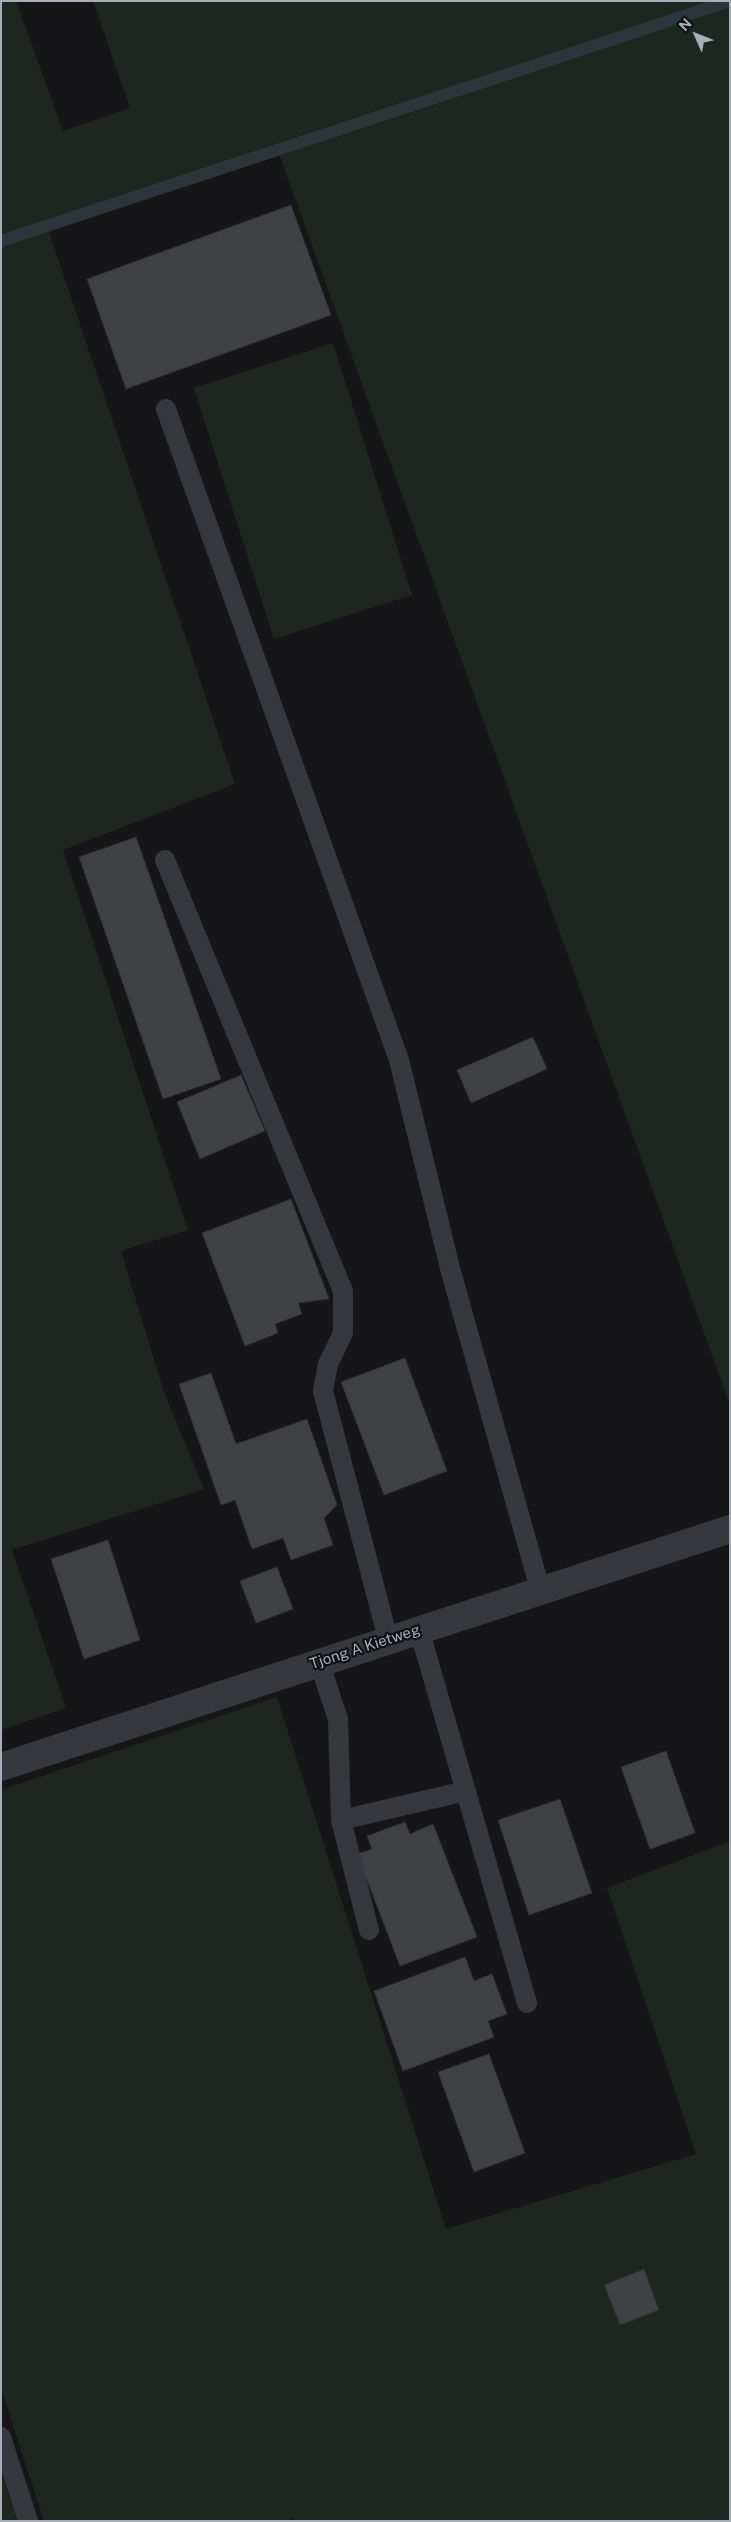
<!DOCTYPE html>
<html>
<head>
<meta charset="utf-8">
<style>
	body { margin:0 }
	#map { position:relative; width:731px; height:2522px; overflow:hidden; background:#161618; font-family:"Public Sans",sans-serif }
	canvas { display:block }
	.frame { position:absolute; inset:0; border:2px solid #a8adb8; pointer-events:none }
	.north { position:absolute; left:671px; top:10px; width:50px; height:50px; -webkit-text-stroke:4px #111113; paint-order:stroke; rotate:314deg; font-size:14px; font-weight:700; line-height:20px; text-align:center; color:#a8adb8 }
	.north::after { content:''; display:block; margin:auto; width:18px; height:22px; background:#a8adb8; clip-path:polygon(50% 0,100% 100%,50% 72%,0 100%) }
</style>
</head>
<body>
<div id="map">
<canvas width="731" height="2522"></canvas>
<div class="frame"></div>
<div class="north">N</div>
</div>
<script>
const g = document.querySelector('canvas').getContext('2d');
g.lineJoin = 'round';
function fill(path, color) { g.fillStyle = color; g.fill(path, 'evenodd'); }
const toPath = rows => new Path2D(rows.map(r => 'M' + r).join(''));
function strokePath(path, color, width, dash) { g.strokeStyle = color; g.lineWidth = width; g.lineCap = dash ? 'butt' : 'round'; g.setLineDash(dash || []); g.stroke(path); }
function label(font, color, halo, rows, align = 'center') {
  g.font = font + ' "Public Sans",sans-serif'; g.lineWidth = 4.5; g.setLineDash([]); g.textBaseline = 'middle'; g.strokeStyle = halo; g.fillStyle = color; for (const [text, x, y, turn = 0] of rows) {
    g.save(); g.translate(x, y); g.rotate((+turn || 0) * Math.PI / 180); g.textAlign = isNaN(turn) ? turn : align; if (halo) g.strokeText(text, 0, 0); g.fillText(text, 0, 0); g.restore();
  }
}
fill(toPath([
	[1,1,16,1,63,131,130,108,93,1,730,1,730,1405,278,151,47,226,235,784,63,850,188,1230,121,1251,164,1392,204,1489,12,1550,66,1708,1,1730],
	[333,343,412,595,274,639,194,388],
	[277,1697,446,2229,696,2154,607,1888,730,1841,730,2521,294,2521,293,2518,285,2521,44,2521,1,2388,1,1790],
	[1,2472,17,2521,1,2521]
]), '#1e261f');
strokePath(toPath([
	[1,241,729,1]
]), '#2c353c', 12);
const building = toPath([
	[291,205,331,315,126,389,87,279,291,205],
	[136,837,221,1079,163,1099,79,857,136,837],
	[533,1037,547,1069,471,1103,457,1070,533,1037],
	[241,1075,265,1131,200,1159,177,1102,241,1075],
	[291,1199,329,1299,298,1303,302,1314,275,1324,278,1333,245,1346,202,1233,291,1199],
	[405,1358,447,1471,384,1495,341,1382,405,1358],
	[211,1373,236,1444,307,1419,337,1505,324,1518,333,1545,291,1560,283,1538,252,1549,235,1500,221,1505,179,1384,211,1373],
	[108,1540,140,1640,84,1659,51,1559,108,1540],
	[277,1567,293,1609,256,1623,240,1581,277,1567],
	[666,1751,695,1833,650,1849,621,1767,666,1751],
	[560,1799,592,1893,529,1915,498,1820,560,1799],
	[405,1822,410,1834,433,1824,477,1937,400,1966,357,1854,372,1849,367,1836,405,1822],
	[465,1957,474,1981,492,1974,507,2014,488,2021,494,2037,403,2071,374,1991,465,1957],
	[489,2054,525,2153,474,2172,438,2072,489,2054],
	[644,2269,659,2310,620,2325,604,2285,644,2269]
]);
fill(building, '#404145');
strokePath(building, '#303034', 1);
strokePath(toPath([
	[166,409,399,1060,451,1272,540,1589],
	[165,860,343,1291,343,1333,328,1364,323,1391,388,1639],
	[419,1629,527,2003],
	[319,1662,338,1719,341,1820,369,1930],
	[341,1820,466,1791],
	[1,2437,28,2521]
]), '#37383d', 20);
strokePath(toPath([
	[1,1767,730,1529]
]), '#37383d', 28);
label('15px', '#a8adb8', '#111113', [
	["Tjong A Kietweg",365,1647,-18]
]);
</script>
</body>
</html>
